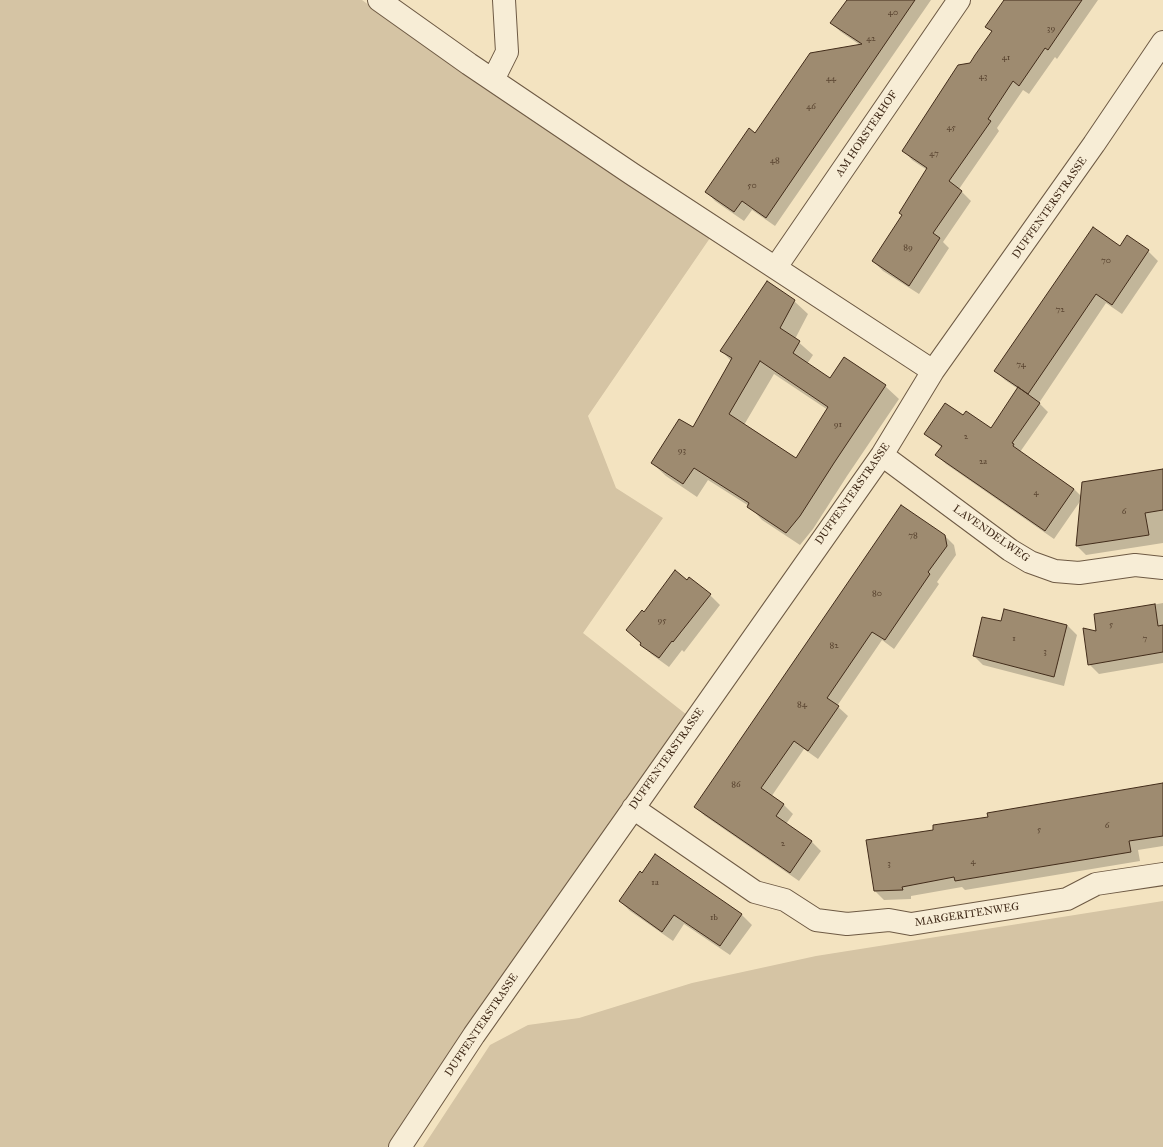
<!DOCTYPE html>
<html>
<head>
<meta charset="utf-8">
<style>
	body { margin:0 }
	canvas { display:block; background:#f3e3c0 }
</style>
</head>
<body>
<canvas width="1163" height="1147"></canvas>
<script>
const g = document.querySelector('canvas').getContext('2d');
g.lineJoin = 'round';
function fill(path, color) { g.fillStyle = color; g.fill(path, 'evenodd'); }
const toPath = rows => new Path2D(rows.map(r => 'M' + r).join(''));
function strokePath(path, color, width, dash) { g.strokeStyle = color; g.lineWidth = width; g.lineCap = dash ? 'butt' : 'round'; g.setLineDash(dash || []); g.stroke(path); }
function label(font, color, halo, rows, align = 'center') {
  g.font = font + ' "IM FELL Great Primer",serif'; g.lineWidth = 4; g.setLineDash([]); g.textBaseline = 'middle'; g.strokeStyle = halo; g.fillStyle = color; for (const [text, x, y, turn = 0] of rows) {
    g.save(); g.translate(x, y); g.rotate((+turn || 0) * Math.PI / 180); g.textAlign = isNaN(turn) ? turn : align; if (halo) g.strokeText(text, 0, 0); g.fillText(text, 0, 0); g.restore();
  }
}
fill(toPath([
	[0,0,362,0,463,74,710,238,588,416,616,488,663,518,583,633,687,715,625,802,393,1147,0,1147],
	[1163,901,1163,1147,423,1147,490,1045,528,1025,579,1018,692,983,816,956]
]), '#d5c4a4');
fill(toPath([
	[848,0,931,0,775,226,752,210,744,221,715,201,706,191,755,134,860,45,841,32,831,23],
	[1011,0,1098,0,1057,59,1055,57,1029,94,1023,90,997,128,999,131,959,189,971,201,943,242,949,248,919,294,883,271,873,261,903,216,927,170,912,160,903,150,970,64,993,31],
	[1120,247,1148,251,1158,261,1122,314,1106,303,1039,403,1048,412,1020,452,1074,489,1082,497,1163,470,1163,543,1086,555,1077,546,1081,500,1054,539,946,464,937,455,942,448,925,434,963,417,991,430,1018,389,1005,380,995,370],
	[794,301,808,314,795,339,813,355,807,364,831,380,885,386,899,399,847,476,813,529,800,545,762,520,749,506,708,480,697,497,666,476,652,463,693,429,731,361,721,350],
	[774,374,828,410,796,460,744,425],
	[945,536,954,545,956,555,937,582,939,584,894,649,882,640,837,706,848,716,818,759,804,749,771,797,784,805,793,814,786,824,811,841,821,851,799,881,705,816,695,807],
	[710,595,720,605,684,652,682,650,669,667,651,654,628,630,644,613],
	[1163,603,1163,663,1099,674,1089,664,1098,633,1095,615],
	[1005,611,1067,625,1077,635,1064,686,983,665,974,656,1002,623],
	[1163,784,1163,846,1138,850,1140,861,965,890,962,887,911,896,911,899,884,900,875,891,934,831,989,818],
	[655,855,742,915,752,925,730,955,684,924,673,941,630,911,620,901]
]), '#0003');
const building = toPath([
	[847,0,915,0,766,218,742,201,734,212,705,192,749,128,755,133,810,53,862,44,830,23,847,0],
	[1004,0,1082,0,1048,50,1045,48,1019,86,1013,81,988,119,991,121,949,181,962,191,933,233,940,238,909,286,872,261,902,215,899,213,927,168,902,151,958,65,970,63,975,55,992,31,985,27,1004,0],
	[1093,227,1120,246,1127,235,1149,250,1112,305,1096,294,1028,394,994,371,1093,227],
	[767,281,795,300,780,328,800,341,793,353,830,378,844,357,886,385,834,463,800,516,786,533,747,507,749,503,694,468,683,484,651,463,679,419,693,427,732,358,720,351,767,281],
	[760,361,828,407,796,458,729,414,760,361],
	[1018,387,1040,403,1012,443,1014,444,1013,446,1074,489,1045,531,935,455,942,446,924,434,945,403,963,415,966,411,991,428,1018,387],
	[1163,469,1163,510,1145,513,1149,535,1076,546,1082,482,1163,469],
	[901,505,945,535,947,546,928,572,930,574,885,640,872,632,827,698,839,706,808,751,794,741,761,788,784,804,776,816,812,841,790,873,694,807,901,505],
	[675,570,687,580,689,577,711,594,673,642,672,641,659,658,640,645,641,643,626,630,642,610,644,612,675,570],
	[1155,604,1158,626,1163,625,1163,652,1088,665,1083,628,1096,631,1094,614,1155,604],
	[1004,609,1067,625,1054,677,973,656,982,617,1001,621,1004,609],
	[1163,783,1163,836,1129,841,1131,852,955,881,954,877,902,887,903,890,874,891,866,840,933,830,933,825,988,817,987,813,1163,783],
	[655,854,742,914,720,946,674,915,662,932,619,901,640,871,642,873,655,854]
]);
fill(building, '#9e8b70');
strokePath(building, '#422c1a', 1);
const minor = toPath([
	[379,0,469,64,632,174,933,371],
	[493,80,507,52,504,0],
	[776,267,959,0],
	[882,455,1010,550,1030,562,1055,571,1079,573,1135,565,1163,568],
	[633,808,755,892,785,900,816,920,847,924,889,920,911,924,1067,899,1096,884,1163,874],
	[400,1147,474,1035,882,455,933,371,1094,144,1163,42]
]);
strokePath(minor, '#6e5a44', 24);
strokePath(minor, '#f7edd6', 22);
label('9px', '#594430', null, [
	["40",893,13],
	["39",1051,29],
	["42",871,39],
	["41",1006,58],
	["43",983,77],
	["44",831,79],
	["46",811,107],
	["45",951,128],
	["47",934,154],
	["48",775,161],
	["50",752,186],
	["89",908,248],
	["70",1106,261],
	["72",1060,310],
	["74",1021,365],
	["91",838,425],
	["2",966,437],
	["93",682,451],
	["2a",983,462],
	["4",1036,493],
	["6",1124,512],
	["78",913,536],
	["80",877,594],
	["95",662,621],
	["5",1111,625],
	["1",1014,639],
	["7",1145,639],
	["82",834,646],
	["3",1045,652],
	["84",802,705],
	["86",736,785],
	["6",1107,826],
	["5",1039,830],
	["2",783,844],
	["4",973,862],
	["3",889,864],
	["1a",655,883],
	["1b",714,918]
]);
label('11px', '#422c1a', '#f7edd6', [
	["AM HORSTERHOF",867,134,-56],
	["DUFFENTERSTRASSE",1050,208,-55],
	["DUFFENTERSTRASSE",853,494,-55],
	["LAVENDELWEG",991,534,35],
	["DUFFENTERSTRASSE",667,759,-55],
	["MARGERITENWEG",967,915,-9],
	["DUFFENTERSTRASSE",482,1025,-56]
]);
</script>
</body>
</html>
